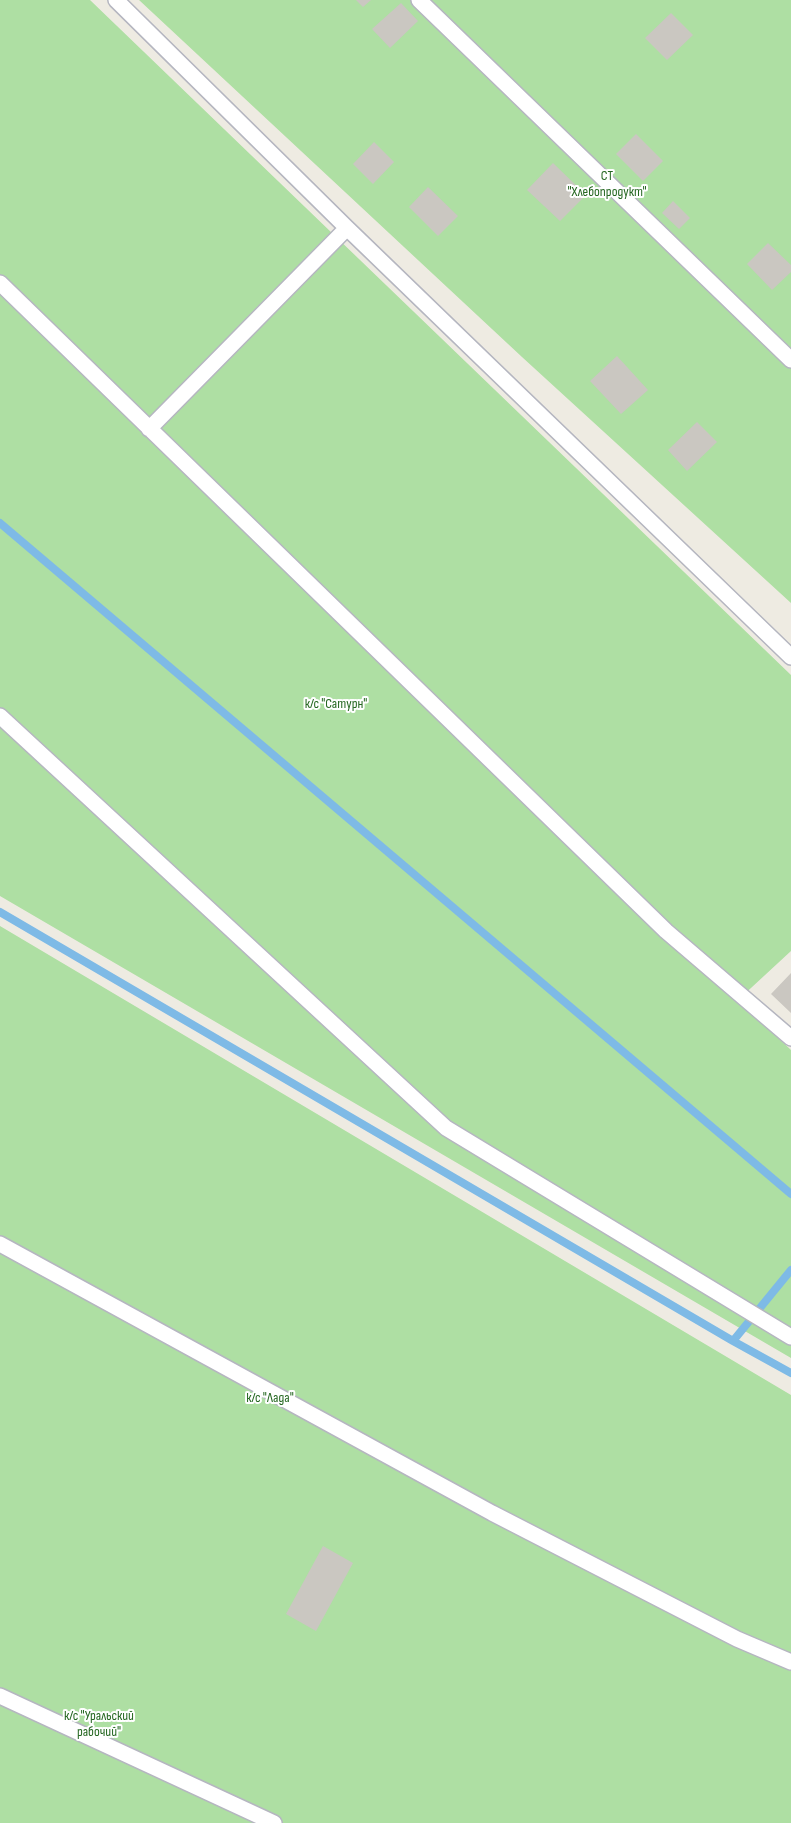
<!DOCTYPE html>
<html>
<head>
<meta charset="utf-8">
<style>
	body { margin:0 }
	canvas { display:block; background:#eeebe2 }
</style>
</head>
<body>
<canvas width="791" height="1823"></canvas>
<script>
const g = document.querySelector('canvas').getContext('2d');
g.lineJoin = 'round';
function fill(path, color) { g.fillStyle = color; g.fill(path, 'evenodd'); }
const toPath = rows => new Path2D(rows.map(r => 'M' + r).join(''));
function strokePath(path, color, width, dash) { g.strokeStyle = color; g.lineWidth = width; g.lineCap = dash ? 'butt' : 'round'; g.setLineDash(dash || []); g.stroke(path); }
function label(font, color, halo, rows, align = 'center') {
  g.font = font + ' "Sofia Sans Condensed",sans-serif'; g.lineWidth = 4; g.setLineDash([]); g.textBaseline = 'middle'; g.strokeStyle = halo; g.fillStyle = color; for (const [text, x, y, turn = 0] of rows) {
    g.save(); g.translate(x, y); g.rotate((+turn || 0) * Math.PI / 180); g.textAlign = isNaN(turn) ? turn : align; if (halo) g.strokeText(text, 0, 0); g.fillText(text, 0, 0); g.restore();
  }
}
fill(toPath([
	[0,0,90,0,791,675,791,951,738,1000,791,1050,791,1358,0,896],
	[139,0,791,0,791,603,522,357],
	[0,926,791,1395,791,1823,0,1823]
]), '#aedfa3');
strokePath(toPath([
	[0,523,791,1194],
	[0,912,733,1341],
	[791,1270,733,1341,791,1373]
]), '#7ebae6', 8);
fill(toPath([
	[356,0,371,0,363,7],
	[401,3,418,21,390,48,372,29],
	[671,13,693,35,667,60,645,38],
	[636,134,663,161,643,181,616,154],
	[374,142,394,162,373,184,353,164],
	[553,163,586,195,560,221,527,190],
	[428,187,458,216,438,236,409,207],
	[673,201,690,218,679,229,662,213],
	[768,243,791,265,791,272,772,290,747,264],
	[617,356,648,390,621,414,590,381],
	[697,422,717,442,687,471,668,450],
	[791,973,791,1013,771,994],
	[323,1546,353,1563,316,1631,286,1614]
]), '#cac7c1');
const service = toPath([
	[116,0,347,228,791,657],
	[419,0,791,360],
	[0,283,666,931,791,1038],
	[149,429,347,228],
	[0,716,446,1128,791,1337],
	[0,1244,492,1513,737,1639,791,1662],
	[0,1696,274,1823]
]);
strokePath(service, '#b5b6c0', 18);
strokePath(service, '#fff', 15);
label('14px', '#256721', '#fff', [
	["СТ",607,176],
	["\"Хлебопродукт\"",607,192],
	["к/с \"Сатурн\"",336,704],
	["к/с \"Лада\"",270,1398],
	["к/с \"Уральский",99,1716],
	["рабочий\"",99,1732]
]);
</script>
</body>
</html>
